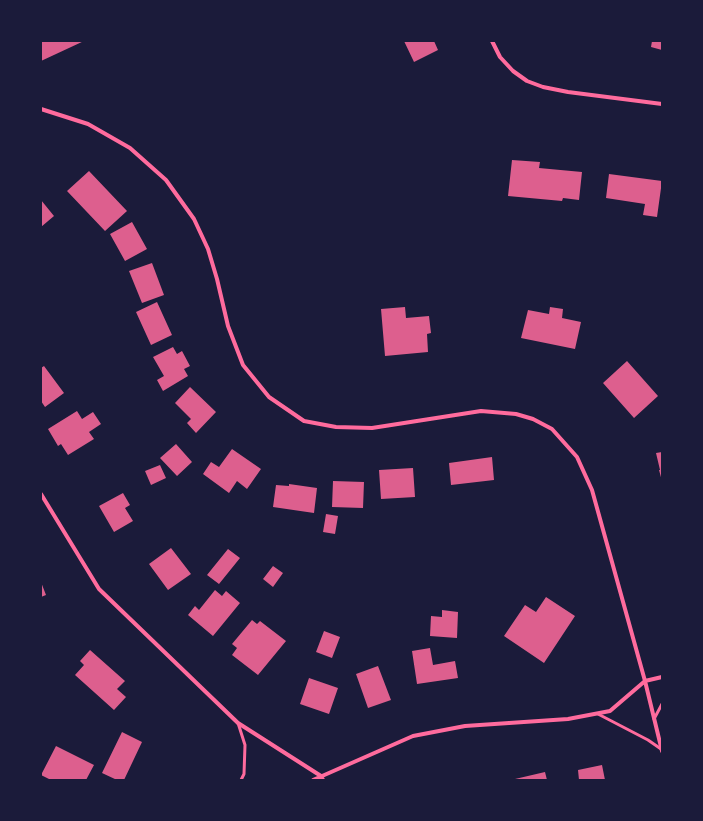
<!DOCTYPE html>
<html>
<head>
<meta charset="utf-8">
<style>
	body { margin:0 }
	#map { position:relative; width:703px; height:821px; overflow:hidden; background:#1b1b3a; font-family:Karla,sans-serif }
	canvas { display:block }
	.frame { position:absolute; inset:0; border:42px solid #1b1b3a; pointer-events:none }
</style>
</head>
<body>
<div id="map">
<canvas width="703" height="821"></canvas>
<div class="frame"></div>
</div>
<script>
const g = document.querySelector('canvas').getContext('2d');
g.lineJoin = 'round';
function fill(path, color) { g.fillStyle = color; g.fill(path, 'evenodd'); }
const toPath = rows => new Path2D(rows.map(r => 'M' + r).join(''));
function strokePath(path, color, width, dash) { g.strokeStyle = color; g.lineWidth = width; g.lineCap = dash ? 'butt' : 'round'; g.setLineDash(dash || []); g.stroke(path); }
fill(toPath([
	[41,41,84,41,41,61],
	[404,41,434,41,438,50,414,62],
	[652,41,662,41,662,50,651,47],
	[512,160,540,162,539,168,582,172,579,200,563,198,562,201,508,196],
	[89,171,127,211,105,231,67,191],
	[609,174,662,181,657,217,643,215,645,204,606,198],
	[41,200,54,216,41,227],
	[132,222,147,249,125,261,110,234],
	[152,263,164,295,142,303,129,271],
	[157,302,172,335,151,345,136,312],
	[405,307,406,318,429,316,431,333,427,334,428,352,385,356,381,309],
	[550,307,563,309,562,318,581,322,575,349,521,338,528,310,549,314],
	[173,347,177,354,182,351,190,366,184,369,188,376,163,391,157,380,164,376,153,357],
	[627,361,658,396,634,418,603,383],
	[44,366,64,393,45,407,41,401,41,368],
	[190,387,216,412,196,433,187,423,191,419,175,403],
	[77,411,82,419,93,412,101,424,89,432,94,439,68,455,61,444,58,446,48,429],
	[176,444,192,462,177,476,160,458],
	[232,449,261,469,247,489,237,481,229,493,203,474,211,462,219,467],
	[662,452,662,481,659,470,660,470,656,453],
	[492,457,494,480,451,485,449,463],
	[160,465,166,478,151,485,145,471],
	[413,468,415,497,381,499,379,470],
	[333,481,364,482,363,508,332,507],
	[289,484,317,488,314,513,273,507,276,485,289,486],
	[123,493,130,505,125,508,133,521,114,532,99,506],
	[326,514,338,516,335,534,323,532],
	[171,548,191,574,168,590,149,564],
	[228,549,240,558,219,584,207,575],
	[273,566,283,573,273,587,263,579],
	[41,582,46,595,41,597],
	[215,590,222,596,226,591,240,603,213,636,188,615,195,606,199,610],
	[546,597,575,616,544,663,504,636,525,605,536,612],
	[442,610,458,612,457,638,430,636,431,616,442,617],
	[252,620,257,624,260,621,286,641,258,675,232,655,237,648,232,644],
	[324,631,340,637,332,658,316,652],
	[430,648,433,665,455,661,458,678,417,684,412,651],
	[90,650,125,681,117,689,126,697,114,710,75,675,84,665,80,661],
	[378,666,391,700,368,708,356,674],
	[309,678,338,688,329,714,300,704],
	[122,732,142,742,124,780,117,780,102,773],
	[56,746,94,765,86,780,51,780,41,775],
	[602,765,605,780,579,780,578,770],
	[545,772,547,780,515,780,515,779]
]), '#dd5f8e');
strokePath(toPath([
	[598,714,648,740,661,749],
	[654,719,662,704],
	[238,723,245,745,244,774,241,780]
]), '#ff6b9d', 3);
strokePath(toPath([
	[492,41,500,57,513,71,527,81,543,87,568,92,662,104],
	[41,109,88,124,130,148,166,180,194,219,208,249,217,279,228,326,243,365,269,397,304,421,336,427,372,428,481,411,516,414,533,419,552,429,577,457,592,490,645,681,662,751],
	[41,494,99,589,238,723,321,776,323,780],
	[313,780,413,736,465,726,568,719,610,711,645,681,662,677]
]), '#ff6b9d', 4);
</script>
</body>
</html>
